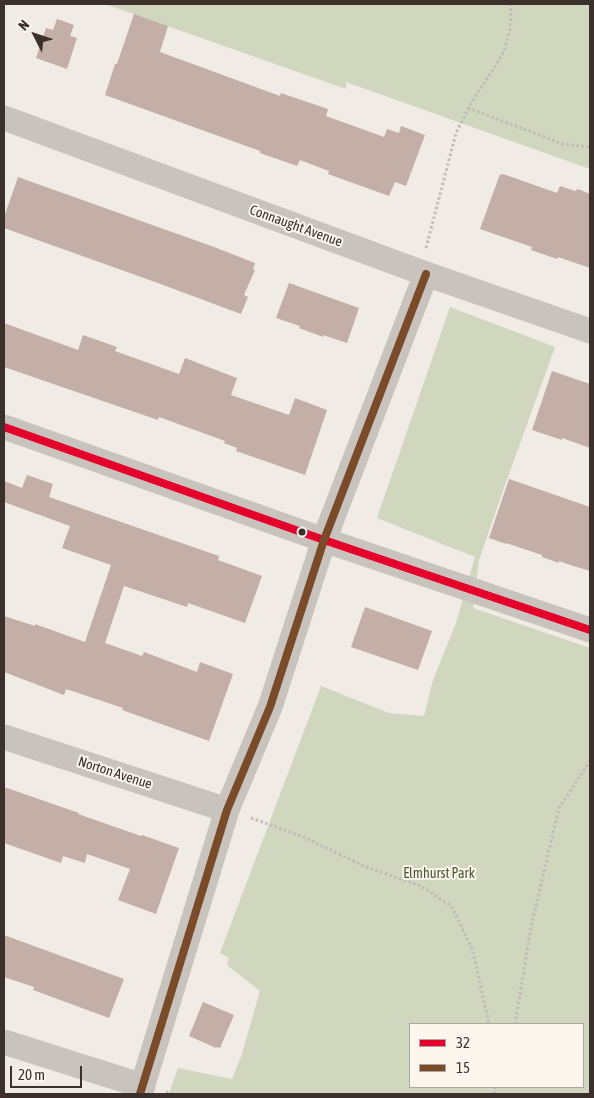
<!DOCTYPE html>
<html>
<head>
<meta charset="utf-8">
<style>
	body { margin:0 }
	#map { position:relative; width:594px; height:1098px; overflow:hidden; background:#f0ebe5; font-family:"Asap Condensed",sans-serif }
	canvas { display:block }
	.frame { position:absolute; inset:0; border:5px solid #3b302b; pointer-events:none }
	.legend { position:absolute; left:409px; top:1023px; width:175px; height:65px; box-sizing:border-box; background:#fbf5ee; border:1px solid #aea6a0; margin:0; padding:6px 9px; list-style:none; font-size:15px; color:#3b302b }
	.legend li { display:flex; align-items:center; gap:10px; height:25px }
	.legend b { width:25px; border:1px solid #aea6a0 }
	.north { position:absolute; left:10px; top:10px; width:50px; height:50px; -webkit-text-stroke:4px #fbf5ee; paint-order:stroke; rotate:311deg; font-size:14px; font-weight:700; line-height:20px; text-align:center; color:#3b302b }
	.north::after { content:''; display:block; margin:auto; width:18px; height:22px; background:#3b302b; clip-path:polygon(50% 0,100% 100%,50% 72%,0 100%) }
	.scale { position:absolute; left:10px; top:1066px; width:72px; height:22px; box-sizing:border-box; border:2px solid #3b302b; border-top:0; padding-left:6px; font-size:15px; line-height:18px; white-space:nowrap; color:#3b302b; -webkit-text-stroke:4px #fbf5ee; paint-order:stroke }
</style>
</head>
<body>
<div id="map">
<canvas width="594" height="1098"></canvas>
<div class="frame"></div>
<ul class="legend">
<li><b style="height:6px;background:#e4002b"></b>32</li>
<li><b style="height:6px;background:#7a4b2a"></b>15</li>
</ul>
<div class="north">N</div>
<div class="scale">20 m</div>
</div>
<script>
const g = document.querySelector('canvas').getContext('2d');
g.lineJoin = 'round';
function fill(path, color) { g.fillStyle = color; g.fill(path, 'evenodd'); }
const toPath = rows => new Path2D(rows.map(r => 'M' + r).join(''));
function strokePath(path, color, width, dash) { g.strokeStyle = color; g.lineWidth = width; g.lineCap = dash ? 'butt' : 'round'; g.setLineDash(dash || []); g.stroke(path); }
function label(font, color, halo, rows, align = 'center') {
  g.font = font + ' "Asap Condensed",sans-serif'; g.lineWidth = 4; g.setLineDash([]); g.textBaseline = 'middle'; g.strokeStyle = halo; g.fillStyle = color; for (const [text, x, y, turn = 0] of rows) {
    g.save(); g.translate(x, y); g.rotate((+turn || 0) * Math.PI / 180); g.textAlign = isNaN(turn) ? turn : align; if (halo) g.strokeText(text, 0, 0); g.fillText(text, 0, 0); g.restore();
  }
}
fill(toPath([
	[105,4,590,4,590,169,346,82,346,89],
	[450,307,555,347,505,485,479,560,473,608,590,648,590,1094,169,1094,178,1068,232,1079,241,1057,260,991,227,965,229,958,220,953,321,686,389,713,424,716,433,680,456,623,475,557,377,518],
	[410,1024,583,1024,583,1087,410,1087]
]), '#d1d6bf');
fill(toPath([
	[134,14,168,26,160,52,280,96,281,93,328,109,326,116,384,137,387,129,399,133,401,126,425,135,406,186,395,182,389,196,328,174,329,171,300,160,297,166,260,153,260,151,105,95,115,64,117,64],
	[57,19,74,25,70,36,77,38,67,69,36,58,46,28,53,30],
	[500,174,502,175,503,174,557,193,560,186,575,191,578,189,590,194,590,268,558,257,557,259,531,250,532,247,480,229],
	[18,177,214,247,255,263,253,269,255,270,244,295,248,297,241,314,155,282,4,228,4,217],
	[289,283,359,308,347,343,323,335,323,337,299,328,300,326,276,318],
	[4,323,78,350,83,335,117,347,115,351,179,374,185,358,237,378,231,395,289,415,295,398,327,410,305,475,236,451,237,448,224,443,225,441,159,417,158,420,4,367],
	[552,371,590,384,590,448,562,438,562,440,532,430],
	[27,475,53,484,49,497,219,556,218,560,262,576,245,623,188,603,187,607,124,586,105,643,142,656,144,652,197,672,200,662,233,674,209,741,122,710,123,708,66,689,64,695,4,672,4,616,35,626,35,624,85,642,111,565,62,548,70,526,4,502,4,481,22,488],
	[509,479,590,507,590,571,567,564,559,561,559,563,542,557,542,555,506,543,506,544,489,538],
	[365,607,432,631,418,670,351,647],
	[4,787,79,813,78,814,141,836,142,835,179,848,156,914,118,900,130,869,87,854,85,863,63,856,61,863,4,843],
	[4,935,124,979,109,1018,33,990,34,987,4,977],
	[203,1002,234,1015,220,1048,217,1047,216,1048,189,1036]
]), '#c3afa7');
strokePath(toPath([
	[468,108,563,144,590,147],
	[426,248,456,133,474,98,495,67,504,51,509,34,511,18,510,4],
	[251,818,301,836,366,867,421,886,451,906,472,948,489,1024],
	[515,1024,531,927,559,808,590,761],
	[166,1092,175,1094],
	[494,1094,495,1087]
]), '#c2bbb6', 3, [2.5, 2.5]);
strokePath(toPath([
	[4,118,426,274,590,331],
	[4,427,324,540,590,630],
	[4,737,227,810],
	[4,1042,143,1086],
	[140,1094,227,810,270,707,324,540,426,274]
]), '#c9c3be', 25);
strokePath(toPath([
	[4,427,324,540,590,630]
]), '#e4002b', 8);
strokePath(toPath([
	[140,1094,227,810,270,707,324,540,426,274]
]), '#7a4b2a', 8);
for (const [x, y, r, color] of [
	[302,532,4.5,"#3b302b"]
]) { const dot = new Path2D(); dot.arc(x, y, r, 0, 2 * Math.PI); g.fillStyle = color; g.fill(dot); strokePath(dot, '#fbf5ee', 2); }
label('14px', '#3b302b', '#fbf5ee', [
	["Connaught Avenue",296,226,20],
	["Norton Avenue",115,773,18]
]);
label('14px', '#4a5a2e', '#fbf5ee', [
	["Elmhurst Park",439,874]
]);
</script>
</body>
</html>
